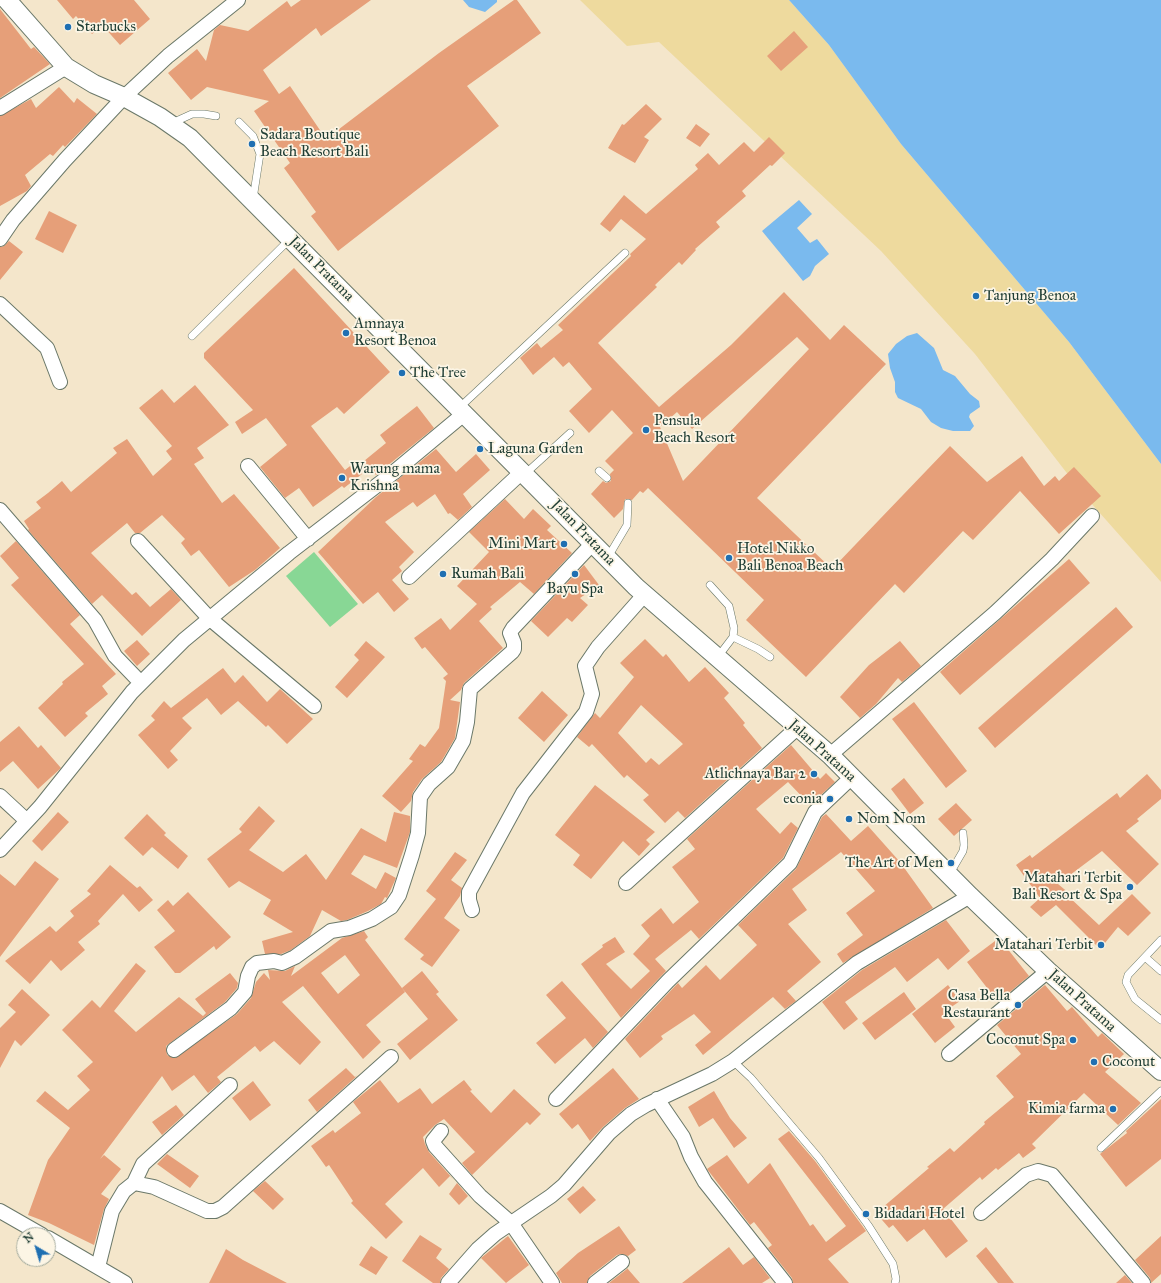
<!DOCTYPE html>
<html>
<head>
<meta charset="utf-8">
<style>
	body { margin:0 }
	#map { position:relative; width:1161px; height:1283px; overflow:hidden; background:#f4e6cb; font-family:"IM FELL Great Primer",serif }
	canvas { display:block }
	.north { position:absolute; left:16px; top:1227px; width:40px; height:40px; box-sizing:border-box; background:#fcf5e5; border:1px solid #a4ab9e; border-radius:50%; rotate:322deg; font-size:11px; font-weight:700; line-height:16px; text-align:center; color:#1f3d34 }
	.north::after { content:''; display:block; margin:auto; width:14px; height:18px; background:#1f6fb2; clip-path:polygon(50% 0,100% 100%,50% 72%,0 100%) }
</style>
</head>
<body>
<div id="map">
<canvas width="1161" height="1283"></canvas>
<div class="north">N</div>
</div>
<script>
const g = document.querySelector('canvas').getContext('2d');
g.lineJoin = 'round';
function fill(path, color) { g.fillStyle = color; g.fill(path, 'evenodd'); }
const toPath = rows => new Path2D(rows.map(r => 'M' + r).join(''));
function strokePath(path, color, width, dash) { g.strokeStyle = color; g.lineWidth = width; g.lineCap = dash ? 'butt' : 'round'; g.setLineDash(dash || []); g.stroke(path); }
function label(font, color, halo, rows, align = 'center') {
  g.font = font + ' "IM FELL Great Primer",serif'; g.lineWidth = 3.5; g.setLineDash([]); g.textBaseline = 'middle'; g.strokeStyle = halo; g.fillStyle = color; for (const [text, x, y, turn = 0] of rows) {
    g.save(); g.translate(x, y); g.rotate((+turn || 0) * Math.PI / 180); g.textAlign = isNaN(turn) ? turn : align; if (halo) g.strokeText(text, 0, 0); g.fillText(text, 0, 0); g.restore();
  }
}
fill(toPath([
	[314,552,358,604,330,627,286,576]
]), '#88d795');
fill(toPath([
	[580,0,789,0,829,45,901,144,1069,342,1161,464,1161,582,1083,494,975,354,881,251,659,42,627,46]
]), '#eeda9e');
fill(toPath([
	[463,0,497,0,497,2,485,12,469,7],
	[789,0,1161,0,1161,464,1069,342,901,144,829,45],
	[799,200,812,214,797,228,810,243,817,239,829,254,815,266,810,276,803,281,762,231],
	[917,333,934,348,943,370,955,376,970,394,979,401,980,407,970,414,969,417,974,426,970,431,953,431,941,428,931,422,921,409,898,398,895,392,895,382,890,368,888,354,896,344,907,336]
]), '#7abaee');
fill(toPath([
	[57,0,134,0,150,19,120,45,103,26,92,34,76,16,73,19],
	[301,0,371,0,321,36,316,28,263,70,279,94,290,86,326,139,439,53,514,0,517,0,541,33,467,86,499,126,338,251,311,216,316,212,284,168,290,163,254,111,269,101,207,87,191,100,168,73,197,49,206,61,214,30,220,25,248,31,287,1,291,7],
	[0,9,31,49,34,47,50,64,0,98],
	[794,31,808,47,781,71,767,56],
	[59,87,74,103,77,98,97,114,65,147,63,145,53,156,50,154,25,175,31,186,27,191,0,206,0,116,31,99,36,108],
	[646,104,662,119,644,137,649,140,635,163,608,148,622,124,624,125],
	[696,124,710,134,700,147,686,138],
	[769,137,785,153,772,166,770,165,742,191,746,196,716,222,720,227,695,249,696,250,682,265,679,262,655,285,657,287,598,343,659,407,731,345,784,292,830,340,844,325,886,364,757,498,832,569,950,446,987,482,1022,456,1044,486,1055,476,1059,481,1074,467,1101,496,1059,534,1020,491,973,540,963,531,904,593,895,584,806,677,746,620,764,600,648,488,643,493,640,491,632,500,625,499,623,509,614,518,591,494,603,481,606,483,611,481,610,474,614,470,605,461,633,433,612,410,589,433,569,411,592,389,569,362,563,367,554,357,533,375,520,358,537,343,541,348,563,330,558,325,631,256,630,254,646,239,621,219,610,232,600,224,624,195,646,214,698,169,695,165,708,153,719,165,744,142,754,152],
	[797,337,809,349,683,481,660,427,677,412,692,429],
	[49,211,77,225,63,253,35,239],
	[9,241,23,252,0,280,0,247,4,246],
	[294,268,390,372,344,414,337,407,311,426,345,470,354,463,362,474,344,488,342,486,313,507,299,488,285,498,260,467,287,445,266,418,242,434,235,422,253,410,204,358,204,353],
	[195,385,229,425,197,448,204,458,194,464,222,503,234,494,280,548,255,570,229,587,199,550,191,556,181,543,185,539,162,515,140,533,135,533,127,523,91,553,132,595,136,592,150,607,171,589,181,600,142,636,102,595,92,604,28,530,29,529,24,521,41,508,36,502,48,493,62,481,71,492,117,453,113,448,127,439,153,476,172,459,166,451,172,446,139,408,162,389,174,403],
	[417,406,434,428,376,475,364,461,386,443,380,435],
	[436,449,456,472,476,454,490,470,463,494,472,507,458,520,450,513,448,514,435,494,417,507,413,502,385,522,414,552,399,567,402,571,392,580,409,599,394,612,378,592,363,604,318,552,376,497],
	[505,499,524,519,533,509,551,526,547,530,572,553,534,594,520,582,490,607,492,609,479,621,503,648,464,683,461,690,450,700,460,702,455,738,441,762,422,779,413,792,411,801,401,812,382,796,413,761,409,759,420,744,425,747,439,728,446,681,443,678,448,674,425,647,422,649,414,638,441,618,450,630,477,604,457,586,489,552,469,532],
	[16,541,80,615,70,624,116,674,102,686,108,694,85,713,88,716,65,737,38,708,63,684,62,682,84,664,11,585,19,578,0,556],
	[1069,559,1090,583,960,695,940,672],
	[584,565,599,585,580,598,588,605,572,622,567,618,548,637,531,621],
	[1116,607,1133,627,995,748,978,728],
	[645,639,663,657,666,654,689,682,705,667,729,693,724,698,745,723,743,725,762,748,685,818,678,811,665,823,643,800,649,795,627,775,624,778,592,744,589,747,577,737,595,713,600,718,634,677,620,663],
	[641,705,683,744,659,765,651,758,646,763,618,733],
	[137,640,150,654,137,666,124,651],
	[366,641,385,657,347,698,335,687,359,660,354,655],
	[900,641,921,666,902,682,898,678,876,704,860,718,840,697,869,665],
	[223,668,235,683,243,675,267,702,280,689,313,719,287,744,268,725,266,727,238,701,221,715,207,698,182,718,192,728,170,751,178,760,168,769,138,735,155,720,151,716,164,701,171,708],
	[542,691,568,715,544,742,518,718],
	[914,702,967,771,946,788,892,719],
	[19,726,38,748,41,745,61,768,38,789,13,761,0,772,0,742],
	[791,745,820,779,826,773,835,782,810,805,788,782,756,809,780,834,791,822,798,828,783,858,699,939,691,930,655,959,666,971,621,1018,581,964,603,947,602,945,615,937,625,952,606,964,631,989,650,971,633,954,650,936,641,925,661,908,673,924,699,902,672,867,695,849,687,839],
	[1147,774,1161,790,1161,799,1137,819,1139,821,1126,831,1159,864,1137,885,1102,851,1058,884,1070,894,1068,896,1099,925,1132,894,1151,913,1128,936,1118,927,1100,949,1056,905,1041,917,1030,907,1040,898,1016,865,1030,855,1032,858,1117,793,1120,798],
	[904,778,924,803,910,814,891,789],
	[595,785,655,832,646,840,650,844,639,856,623,841,591,879,573,865,580,855,555,835],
	[956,803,972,820,954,836,938,819],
	[259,806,275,821,249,850,283,872,306,854,326,880,361,828,386,842,394,812,410,816,410,832,397,868,364,855,351,874,376,889,385,872,396,878,387,898,385,897,381,904,368,911,347,920,341,921,322,910,310,936,291,950,281,954,265,954,262,941,293,932,263,914,271,900,239,881,229,888,207,859,242,832,239,829],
	[58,812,69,822,42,851,32,841],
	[147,814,166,833,164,835,188,856,178,869,152,847,143,856,124,838],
	[826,814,851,841,868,826,900,862,933,908,843,963,837,954,863,935,846,913,875,891,841,852,792,889,807,910,788,924,821,962,787,991,796,1001,785,1009,773,997,703,1055,695,1045,711,1032,694,1014,661,1036,663,1039,640,1058,625,1039,678,983,682,988,706,965,720,980,757,945,738,925,796,869,822,817],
	[455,852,467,860,451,880,462,888,460,896,444,918,460,930,432,967,420,959,424,955,404,939,436,899,426,891],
	[35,861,59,879,0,957,0,874,15,886],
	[110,865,137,888,140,886,153,900,139,912,123,894,98,921,100,924,78,942,85,950,61,971,51,960,30,984,5,961,50,926,56,932,74,916,70,911,91,894,87,891],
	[188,892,231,937,216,950,214,946,180,973,175,973,154,947,175,931,157,910,168,900,173,906],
	[946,920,970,951,948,970,938,958,907,982,895,967,845,1002,858,1019,844,1030,822,1002,862,970],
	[364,931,368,937,365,940,405,992,366,1025,381,1042,363,1059,303,986,282,1002,321,1042,300,1065,274,1041,260,1052,255,1046,217,1077,221,1082,208,1093,194,1075,172,1091,162,1076,100,1159,104,1155,121,1169,101,1194,109,1199,104,1209,94,1245,49,1223,28,1215,48,1160,70,1128,36,1101,45,1091,68,1110,90,1090,77,1076,93,1062,62,1030,92,1000,100,1008,136,963,146,971,114,1011,136,1032,179,997,203,1016,206,1013,195,999,230,973,238,983,237,988,225,1002,166,1046,167,1055,175,1058,237,1014,251,998,256,982,264,973,270,980,268,970,285,971,295,966,291,976,342,938],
	[345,955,360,975,338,994,321,973],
	[999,938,1029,976,998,1002,967,962],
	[422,971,439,992,436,994,458,1020,410,1060,397,1044,428,1019,402,988],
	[562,981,608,1032,593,1048,585,1038,555,1064,536,1043,566,1018,546,995],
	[948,985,960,1001,944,1012,955,1027,935,1043,912,1014],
	[1045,985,1067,1011,1072,1007,1098,1037,1102,1033,1124,1054,1105,1072,1141,1103,1118,1125,1084,1093,1032,1144,1036,1148,1023,1158,1019,1153,998,1170,996,1168,982,1180,980,1177,943,1209,968,1241,946,1258,924,1229,907,1242,893,1225,889,1228,876,1213,929,1168,927,1167,950,1148,954,1152,985,1124,984,1122,1014,1097,996,1076,1021,1054,997,1025],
	[22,989,50,1015,21,1046,15,1040,0,1068,0,1028,16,1012,8,1005],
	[904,992,916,1009,875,1040,862,1023],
	[346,1068,355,1077,358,1075,317,1112,308,1100],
	[613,1068,639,1099,625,1108,603,1127,590,1141,578,1124,572,1129,559,1114],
	[380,1080,398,1103,420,1088,432,1104,464,1080,472,1090,470,1091,491,1113,514,1089,541,1114,530,1125,527,1122,472,1175,462,1163,475,1152,444,1119,435,1125,423,1137,425,1144,429,1152,453,1179,450,1176,439,1187,423,1168,385,1204,403,1222,386,1239,351,1203,353,1201,329,1165,326,1167,311,1146,333,1130,335,1133,361,1113,353,1102],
	[253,1081,271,1105,250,1121,232,1098],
	[714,1091,730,1118,747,1138,734,1148,713,1118,699,1127,688,1107],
	[1161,1099,1161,1159,1126,1187,1100,1154,1127,1133,1126,1131],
	[176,1105,184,1115,162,1135,152,1122],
	[789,1131,815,1161,866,1231,828,1259,849,1283,793,1283,792,1278,768,1248,772,1245,754,1222,750,1225,707,1169,727,1155,748,1184,770,1163,810,1226,813,1224,826,1242,846,1226,778,1139],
	[167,1154,199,1176,190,1188,157,1164],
	[265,1181,284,1199,273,1210,253,1191],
	[457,1183,468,1196,459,1205,449,1194],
	[583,1186,596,1200,580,1214,567,1199],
	[619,1226,636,1250,628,1256,621,1254,617,1255,590,1276,587,1283,562,1283,556,1273,578,1253],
	[420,1235,442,1249,436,1258,449,1269,441,1278,440,1283,433,1283,402,1261],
	[508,1236,529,1265,506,1283,481,1258],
	[1161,1236,1161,1274,1151,1283,1150,1278,1135,1260],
	[371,1246,388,1257,376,1275,359,1265],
	[729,1247,743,1265,754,1257,770,1278,762,1283,682,1283],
	[986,1247,1014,1283,998,1283,976,1256],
	[226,1249,243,1260,287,1283,209,1283],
	[627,1268,640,1283,609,1283,627,1269],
	[1125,1275,1132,1283,1116,1283]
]), '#e69f79');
const service = toPath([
	[239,122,253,136,260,154,253,199],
	[170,124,192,114,204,114,216,116],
	[192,336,290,239],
	[459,408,625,253],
	[599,471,607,478],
	[525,474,570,433],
	[608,557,627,525,628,503],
	[710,585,729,606,734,628,733,637,717,658],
	[733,637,758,649,770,657],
	[949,875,963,851,964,845,963,833],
	[1161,940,1128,975,1126,982,1135,999,1161,1020],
	[1145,957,1161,971],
	[733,1061,751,1078,819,1158,868,1225,893,1264,896,1279,895,1283],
	[1101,1148,1161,1091]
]);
const minor = toPath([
	[0,108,66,67],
	[0,239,13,220,65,160,124,97,168,56,238,0],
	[0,304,47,348,60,382],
	[248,466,308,539],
	[0,510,95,620,115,656,141,683],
	[138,541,209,618,314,706],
	[409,577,523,471],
	[830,755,995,613,1052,559,1092,516],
	[0,796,27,821],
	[0,850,40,807,132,692,184,640,289,553,393,473,465,413],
	[626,883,797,728],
	[472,910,469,900,469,892,523,793,586,712,592,694,585,666,598,647,645,594],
	[174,1050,231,1008,245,992,248,976,252,967,257,963,274,961,282,963,295,957,331,931,349,928,372,919,391,907,399,895,412,855,418,833,420,797,429,784,448,767,463,741,467,722,470,689,512,652,514,649,514,643,510,633,513,628,593,543],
	[949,1054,1048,971],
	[556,1099,668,981,790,863,815,812,852,777],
	[657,1099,683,1137,691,1157,705,1182,785,1283],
	[441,1131,433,1141,435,1146,480,1196,511,1223,552,1283],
	[134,1183,154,1187,207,1211,215,1211,223,1207,391,1057],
	[0,1211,42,1235],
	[981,1213,1026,1175,1038,1171,1052,1175,1143,1283],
	[48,1238,125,1283],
	[98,1267,112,1211,124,1191,134,1183,143,1164,230,1085],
	[448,1283,478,1249,495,1234,551,1196,564,1185,609,1133,631,1114,646,1105,712,1074,733,1061,857,963,970,896],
	[595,1283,622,1262]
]);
const tertiary = toPath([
	[7,0,66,67,94,84,124,97,160,117,190,138,636,587,830,755,970,896,1048,971,1161,1071]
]);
strokePath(service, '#6a7869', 8);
strokePath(minor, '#6a7869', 16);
strokePath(tertiary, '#6a7869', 20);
strokePath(service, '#fff', 7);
strokePath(minor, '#fff', 14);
strokePath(tertiary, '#fff', 18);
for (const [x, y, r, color] of [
	[68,27,4,"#1f6fb2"],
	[252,144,4,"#1f6fb2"],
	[976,296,4,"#1f6fb2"],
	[346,333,4,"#1f6fb2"],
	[402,373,4,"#1f6fb2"],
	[646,430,4,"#1f6fb2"],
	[480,449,4,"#1f6fb2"],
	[342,478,4,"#1f6fb2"],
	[564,544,4,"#1f6fb2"],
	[729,558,4,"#1f6fb2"],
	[443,574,4,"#1f6fb2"],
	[575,574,4,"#1f6fb2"],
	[814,774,4,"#1f6fb2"],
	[830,799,4,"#1f6fb2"],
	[849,819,4,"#1f6fb2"],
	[951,863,4,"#1f6fb2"],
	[1130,887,4,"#1f6fb2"],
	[1101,945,4,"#1f6fb2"],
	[1018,1005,4,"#1f6fb2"],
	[1073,1040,4,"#1f6fb2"],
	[1094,1062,4,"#1f6fb2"],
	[1113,1109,4,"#1f6fb2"],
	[866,1214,4,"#1f6fb2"]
]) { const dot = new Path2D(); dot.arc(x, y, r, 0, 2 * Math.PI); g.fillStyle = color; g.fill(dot); strokePath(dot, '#fcf5e5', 1.5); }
label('15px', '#1f3d34', '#fcf5e5', [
	["Starbucks",76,27],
	["Sadara Boutique",260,135],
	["Beach Resort Bali",260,152],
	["Tanjung Benoa",984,296],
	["Amnaya",354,324],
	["Resort Benoa",354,341],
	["The Tree",410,373],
	["Pensula",654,421],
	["Beach Resort",654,438],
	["Laguna Garden",488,449],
	["Warung mama",350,469],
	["Krishna",350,486],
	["Mini Mart",556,544,"right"],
	["Hotel Nikko",737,549],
	["Bali Benoa Beach",737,566],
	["Rumah Bali",451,574],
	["Bayu Spa",575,589,"center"],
	["Atlichnaya Bar 2",806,774,"right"],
	["econia",822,799,"right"],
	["Nom Nom",857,819],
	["The Art of Men",943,863,"right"],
	["Matahari Terbit",1122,878,"right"],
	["Bali Resort & Spa",1122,895,"right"],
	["Matahari Terbit",1093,945,"right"],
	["Casa Bella",1010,996,"right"],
	["Restaurant",1010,1013,"right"],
	["Coconut Spa",1065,1040,"right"],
	["Coconut",1102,1062],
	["Kimia farma",1105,1109,"right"],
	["Bidadari Hotel",874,1214]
], 'left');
label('15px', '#1f3d34', '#fcf5e5', [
	["Jalan Pratama",321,269,45],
	["Jalan Pratama",583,533,46],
	["Jalan Pratama",822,751,42],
	["Jalan Pratama",1082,1001,42]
]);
</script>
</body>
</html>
